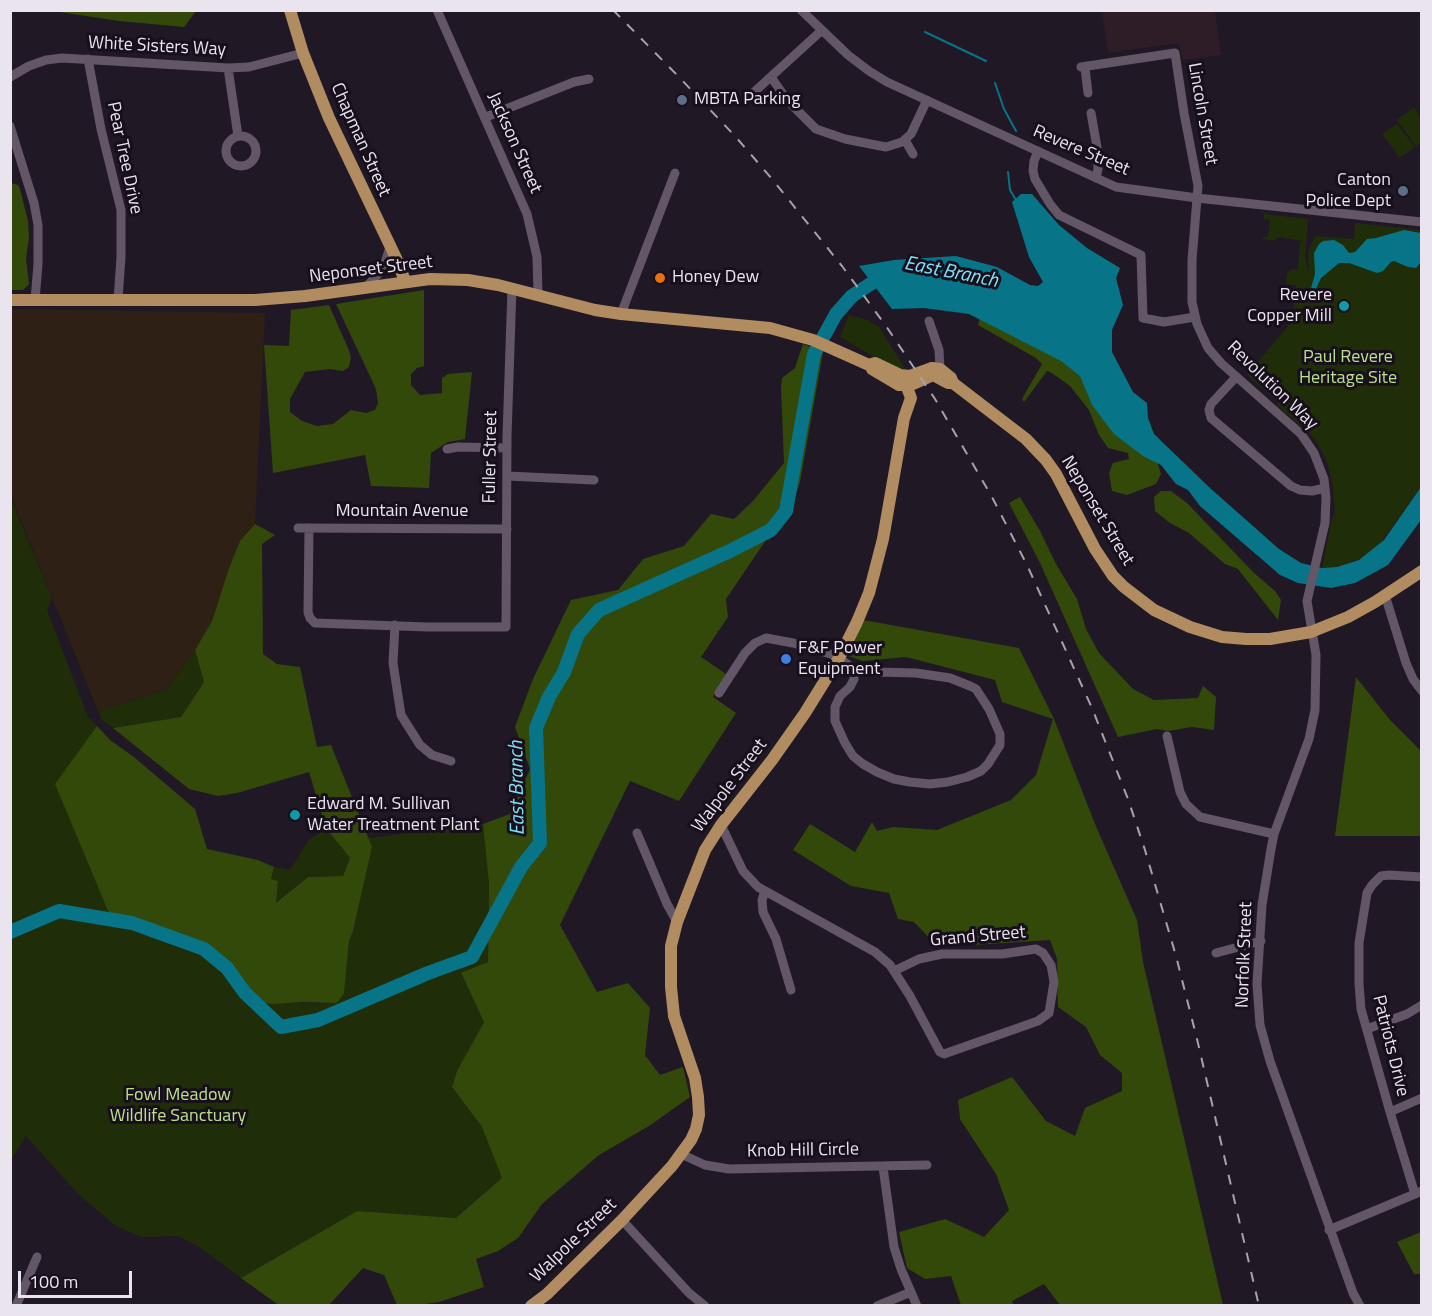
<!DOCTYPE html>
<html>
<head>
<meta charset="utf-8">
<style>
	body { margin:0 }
	#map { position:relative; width:1432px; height:1316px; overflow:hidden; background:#211826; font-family:"Titillium Web",sans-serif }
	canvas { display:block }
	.frame { position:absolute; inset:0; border:12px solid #eae4ee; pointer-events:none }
	.scale { position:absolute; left:18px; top:1271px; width:114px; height:27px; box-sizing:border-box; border:3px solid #eae4ee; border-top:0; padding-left:8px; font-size:18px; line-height:21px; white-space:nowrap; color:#eae4ee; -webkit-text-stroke:4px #180f1c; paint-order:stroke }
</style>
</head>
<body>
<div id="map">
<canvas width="1432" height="1316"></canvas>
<div class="frame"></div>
<div class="scale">100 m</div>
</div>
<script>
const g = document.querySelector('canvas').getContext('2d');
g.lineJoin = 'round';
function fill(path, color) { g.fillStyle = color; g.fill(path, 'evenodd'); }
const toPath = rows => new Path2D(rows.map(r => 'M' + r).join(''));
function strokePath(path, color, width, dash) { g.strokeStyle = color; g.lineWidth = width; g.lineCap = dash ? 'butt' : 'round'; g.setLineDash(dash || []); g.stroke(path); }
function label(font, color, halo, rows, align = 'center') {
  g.font = font + ' "Titillium Web",sans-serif'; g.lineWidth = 6; g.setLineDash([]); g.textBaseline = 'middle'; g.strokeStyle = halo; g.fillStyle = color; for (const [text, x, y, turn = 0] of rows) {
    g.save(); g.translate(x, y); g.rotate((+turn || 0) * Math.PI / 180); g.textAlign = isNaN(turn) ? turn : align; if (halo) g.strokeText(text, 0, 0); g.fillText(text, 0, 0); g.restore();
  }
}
fill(toPath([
	[11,309,265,313,255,524,240,541,229,568,212,621,195,650,166,690,98,711,11,496]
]), '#2e2014');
fill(toPath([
	[1102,11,1215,11,1221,55,1183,60,1178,43,1108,53]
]), '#2e1d26');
fill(toPath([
	[1414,107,1421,118,1421,142,1416,146,1397,120],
	[1397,124,1415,147,1400,158,1382,134],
	[1264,214,1308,219,1305,257,1309,274,1308,252,1315,236,1354,239,1355,223,1421,230,1421,487,1379,545,1363,558,1337,567,1322,568,1332,518,1335,514,1333,486,1326,459,1315,440,1304,426,1300,425,1277,405,1277,401,1247,375,1299,313,1299,309,1294,308,1296,285,1286,284,1287,273,1291,269,1298,270,1300,243,1303,241,1279,237,1273,241,1262,239,1263,237,1268,237,1270,220,1264,219],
	[849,315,868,320,879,327,906,370,893,368,840,337],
	[10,496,52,598,47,610,88,717,97,726,56,784,111,917,142,922,164,930,179,941,210,950,227,960,256,1002,337,1003,345,976,349,941,353,931,372,847,368,838,483,824,489,884,488,962,461,974,484,1022,457,1071,452,1087,482,1127,503,1178,456,1218,357,1211,241,1278,198,1246,178,1236,141,1237,116,1226,78,1194,26,1136,11,1160],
	[195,650,204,682,181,717,113,728,102,720,98,711,166,690],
	[326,828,350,858,343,876,307,877,276,904,271,879,274,867,290,870,308,841]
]), '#1f2d09');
fill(toPath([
	[53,11,196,11,184,27,119,21],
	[11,183,18,185,20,189,28,221,29,237,26,259,29,284,23,290,11,290],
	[424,290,424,366,417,368,411,374,411,385,420,395,442,393,442,378,448,374,472,372,465,439,448,442,431,453,429,488,371,486,365,455,273,473,264,345,289,346,291,310,329,305,348,348,351,357,349,367,343,371,330,369,305,372,290,399,290,412,302,421,317,426,333,424,351,410,366,413,375,410,378,403,376,389,336,304],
	[981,313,1067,352,1155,455,1161,474,1156,484,1127,495,1112,491,1109,473,1113,463,1129,459,1128,453,1108,448,1099,435,1089,410,1070,386,1052,373,1047,371,1024,402,1022,399,1042,364,1036,358,978,325],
	[803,344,823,352,800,482,789,514,766,540,726,599,728,617,701,657,726,674,713,697,736,713,679,801,630,781,560,925,597,992,628,983,650,1008,645,1055,660,1075,683,1067,690,1097,649,1126,599,1155,542,1204,518,1238,498,1251,476,1259,484,1287,439,1302,419,1305,397,1305,384,1275,363,1268,329,1305,280,1306,241,1278,357,1211,456,1218,502,1178,482,1127,452,1087,457,1071,484,1022,461,973,488,962,489,884,483,824,510,814,530,769,515,727,533,679,571,600,618,590,643,559,684,546,711,514,734,519,753,501,784,463,781,387,782,378,795,368],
	[1161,491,1171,491,1187,503,1253,572,1275,591,1281,600,1278,620,1238,569,1225,564,1189,533,1170,523,1155,511,1154,497],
	[1020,497,1040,531,1056,564,1077,599,1086,629,1099,653,1133,689,1154,700,1198,698,1203,686,1216,697,1214,730,1192,727,1168,731,1157,729,1118,737,1040,563,1009,503],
	[255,524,275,535,262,544,263,654,277,664,300,667,317,747,331,745,372,847,353,931,349,941,344,993,337,1003,302,1002,272,1004,255,1002,227,960,210,950,179,941,164,930,142,922,111,918,55,784,97,726,110,740,134,757,195,809,207,849,258,860,274,867,271,879,278,881,276,903,308,877,343,876,350,858,326,828,309,772,237,793,218,796,189,789,113,728,181,717,204,682,195,650,212,621,229,568,240,541],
	[863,620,1019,648,1054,719,1095,824,1137,920,1143,962,1223,1305,1060,1305,1044,1284,1012,1301,1013,1305,961,1305,951,1276,925,1279,907,1268,899,1232,945,1219,984,1237,1009,1210,996,1174,960,1119,958,1100,1012,1077,1046,1121,1075,1136,1085,1108,1122,1091,1122,1073,1100,1055,1086,1027,1058,1007,1057,959,1050,940,973,945,935,944,914,922,898,919,889,893,851,886,793,850,810,824,855,852,872,822,877,831,893,827,937,830,1011,800,1036,775,1053,719,1002,702,995,680,906,657,863,661,846,655],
	[1356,677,1390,720,1421,751,1421,836,1335,836],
	[1421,1232,1421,1274,1414,1274,1397,1242]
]), '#32490a');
fill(toPath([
	[1021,194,1032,194,1059,225,1087,248,1120,268,1116,278,1123,305,1112,330,1112,352,1133,392,1147,403,1148,418,1154,434,1210,488,1279,549,1301,563,1322,568,1337,567,1359,560,1384,540,1421,487,1421,520,1388,565,1355,583,1331,588,1298,583,1280,575,1200,506,1188,490,1176,484,1161,465,1143,456,1114,434,1092,405,1080,376,1061,361,969,314,924,308,892,309,859,266,894,260,956,256,997,267,1030,285,1038,286,1043,282,1029,257,1012,202],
	[1404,230,1421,233,1421,262,1416,268,1408,267,1394,261,1391,262,1383,271,1377,273,1349,263,1339,263,1321,278,1316,289,1311,288,1315,274,1314,253,1319,244,1323,241,1334,240,1343,245,1349,253,1355,252,1367,239,1376,238]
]), '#077488');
strokePath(toPath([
	[925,32,986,61],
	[995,83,1004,109,1016,131],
	[1008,172,1010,190,1016,200]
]), '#077488', 2);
strokePath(toPath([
	[10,932,59,911,132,923,204,949,227,968,245,993,281,1027,318,1020,428,973,472,957,521,867,540,843,536,728,549,697,564,672,578,634,599,610,730,551,771,530,786,511,814,354,836,314,852,296,875,281,890,281]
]), '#077488', 14);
strokePath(toPath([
	[437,10,527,214,537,257,538,294],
	[801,10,848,55,869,71,887,82,1116,187,1197,198,1422,222],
	[88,59,101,129,121,210,121,257,118,300],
	[1081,67,1175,53,1184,113,1198,186,1192,260,1192,302,1197,324,1208,348,1221,363,1301,434,1314,453,1324,479,1326,498,1325,523,1307,601,1316,655,1315,710,1309,739,1274,834,1271,849,1262,905,1257,984,1260,1025,1270,1061,1353,1293,1360,1306],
	[228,68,238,136],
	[1085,68,1088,93],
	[10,77,29,66,46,60,62,58,228,68,249,67,303,53],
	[771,77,787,100,816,129,845,139,886,147,902,142,911,134,927,100],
	[753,93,821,31],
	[1091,113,1097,147,1098,169,1096,178],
	[486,117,574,82,589,79],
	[10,126,34,203,38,225,38,264,35,300],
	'226 151a15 15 0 1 1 30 0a15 15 0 1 1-30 0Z',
	[905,140,913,154],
	[1038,151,1034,161,1033,171,1035,179,1050,204,1059,215,1141,255,1143,318,1164,322,1195,317],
	[366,287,383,269,390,247],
	[621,314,675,173],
	[929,321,939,350,940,369],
	[1236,377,1211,404,1209,410,1211,418,1291,486,1300,490,1312,491,1325,488],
	[447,449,458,447,507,448],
	[507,476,594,480],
	[298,528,507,529],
	[309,528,308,612,310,618,315,623,428,627,506,627,507,436,512,288],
	[1385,595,1406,663,1413,679,1422,691],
	[395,625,393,663,401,715,420,745,432,755,451,761],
	[719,693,745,653,755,643,766,638,793,643,834,655,854,669,875,672,916,673,950,678,970,686,976,689,989,709,1000,734,1000,745,988,764,981,771,967,777,948,782,930,784,910,782,894,779,877,772,863,764,853,756,845,743,835,721,835,707,840,696,850,687,854,679,854,669],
	[1167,736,1180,792,1186,804,1200,817,1274,834],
	[721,825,743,871,758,887,875,952,890,965,910,996,940,1052,944,1054,1038,1021,1049,1013,1054,982,1051,965,1043,953,1036,949,1002,954,942,954,919,959,894,971],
	[637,833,667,904,677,922],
	[765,891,762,900,763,912,776,939,791,990],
	[1216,953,1261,941],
	[1367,1029,1407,1014,1422,1005],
	[1390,1112,1422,1098],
	[681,1154,705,1165,729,1169,927,1165],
	[883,1167,894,1247,901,1269,917,1306],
	[1415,1194,1390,1112,1361,1009,1359,984,1359,943,1367,893,1372,885,1381,876,1389,875,1422,877],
	[622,1220,689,1293,705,1306],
	[1329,1230,1422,1191],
	[16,1306,37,1257],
	[877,1306,911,1292]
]), '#625667', 9);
strokePath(toPath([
	[290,10,303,53,329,118,397,260,405,281],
	[10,300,255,300,305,296,430,279,468,280,498,285,595,310,621,314,770,328,813,340,869,365,875,363,900,375,910,376,932,368,940,369,951,378,953,383],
	[872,369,899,385,913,384,933,375,948,383,953,383,1026,439,1046,460,1056,474,1095,549,1113,576,1124,587,1154,610,1190,627,1222,637,1246,639,1270,639,1311,632,1348,617,1375,602,1422,571],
	[531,1306,547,1294,622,1220,672,1166,691,1140,696,1129,699,1115,698,1097,695,1078,674,1016,671,987,671,946,677,922,705,850,721,825,772,760,805,713,839,658,857,622,869,593,883,539,904,418,911,398,908,390]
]), '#b18c61', 12);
strokePath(toPath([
	[613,10,679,77,735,136,772,179,842,266,886,326,935,399,992,497,1027,565,1092,708,1128,799,1145,850,1176,956,1197,1039,1259,1306]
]), '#a8a1ac', 2, [10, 10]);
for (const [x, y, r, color] of [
	[682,100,6,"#5c6f8a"],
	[1403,191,6,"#5c6f8a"],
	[660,278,6,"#e8710a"],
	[1344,306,6,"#0f9aa8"],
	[786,659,6,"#3f7fe0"],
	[295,815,6,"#0f9aa8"]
]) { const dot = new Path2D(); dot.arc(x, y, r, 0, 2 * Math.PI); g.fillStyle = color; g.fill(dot); strokePath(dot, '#180f1c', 2); }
label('18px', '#eae4ee', '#180f1c', [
	["White Sisters Way",157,47,3],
	["Lincoln Street",1202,114,80],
	["Chapman Street",360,140,66],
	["Jackson Street",514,143,66],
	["Revere Street",1081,151,23],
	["Pear Tree Drive",124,158,78],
	["Neponset Street",371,270,-7],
	["Revolution Way",1272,386,44],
	["Fuller Street",491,457,-89],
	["Neponset Street",1097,511,59],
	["Mountain Avenue",402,512],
	["Walpole Street",730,786,-53],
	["Grand Street",978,937,-5],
	["Norfolk Street",1245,955,-88],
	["Patriots Drive",1390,1046,76],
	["Knob Hill Circle",803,1151,-1],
	["Walpole Street",574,1241,-44]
]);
label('18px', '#eae4ee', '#180f1c', [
	["MBTA Parking",694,100],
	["Canton",1391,181,"right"],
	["Police Dept",1391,202,"right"],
	["Honey Dew",672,278],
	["Revere",1332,296,"right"],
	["Copper Mill",1332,317,"right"],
	["F&F Power",798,649],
	["Equipment",798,670],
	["Edward M. Sullivan",307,805],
	["Water Treatment Plant",307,826]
], 'left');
label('18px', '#bae18a', '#180f1c', [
	["Paul Revere",1348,358],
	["Heritage Site",1348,379],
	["Fowl Meadow",178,1096],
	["Wildlife Sanctuary",178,1117]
]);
label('italic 20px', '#80e0f7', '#180f1c', [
	["East Branch",951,273,11],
	["East Branch",518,788,-91]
]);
</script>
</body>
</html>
